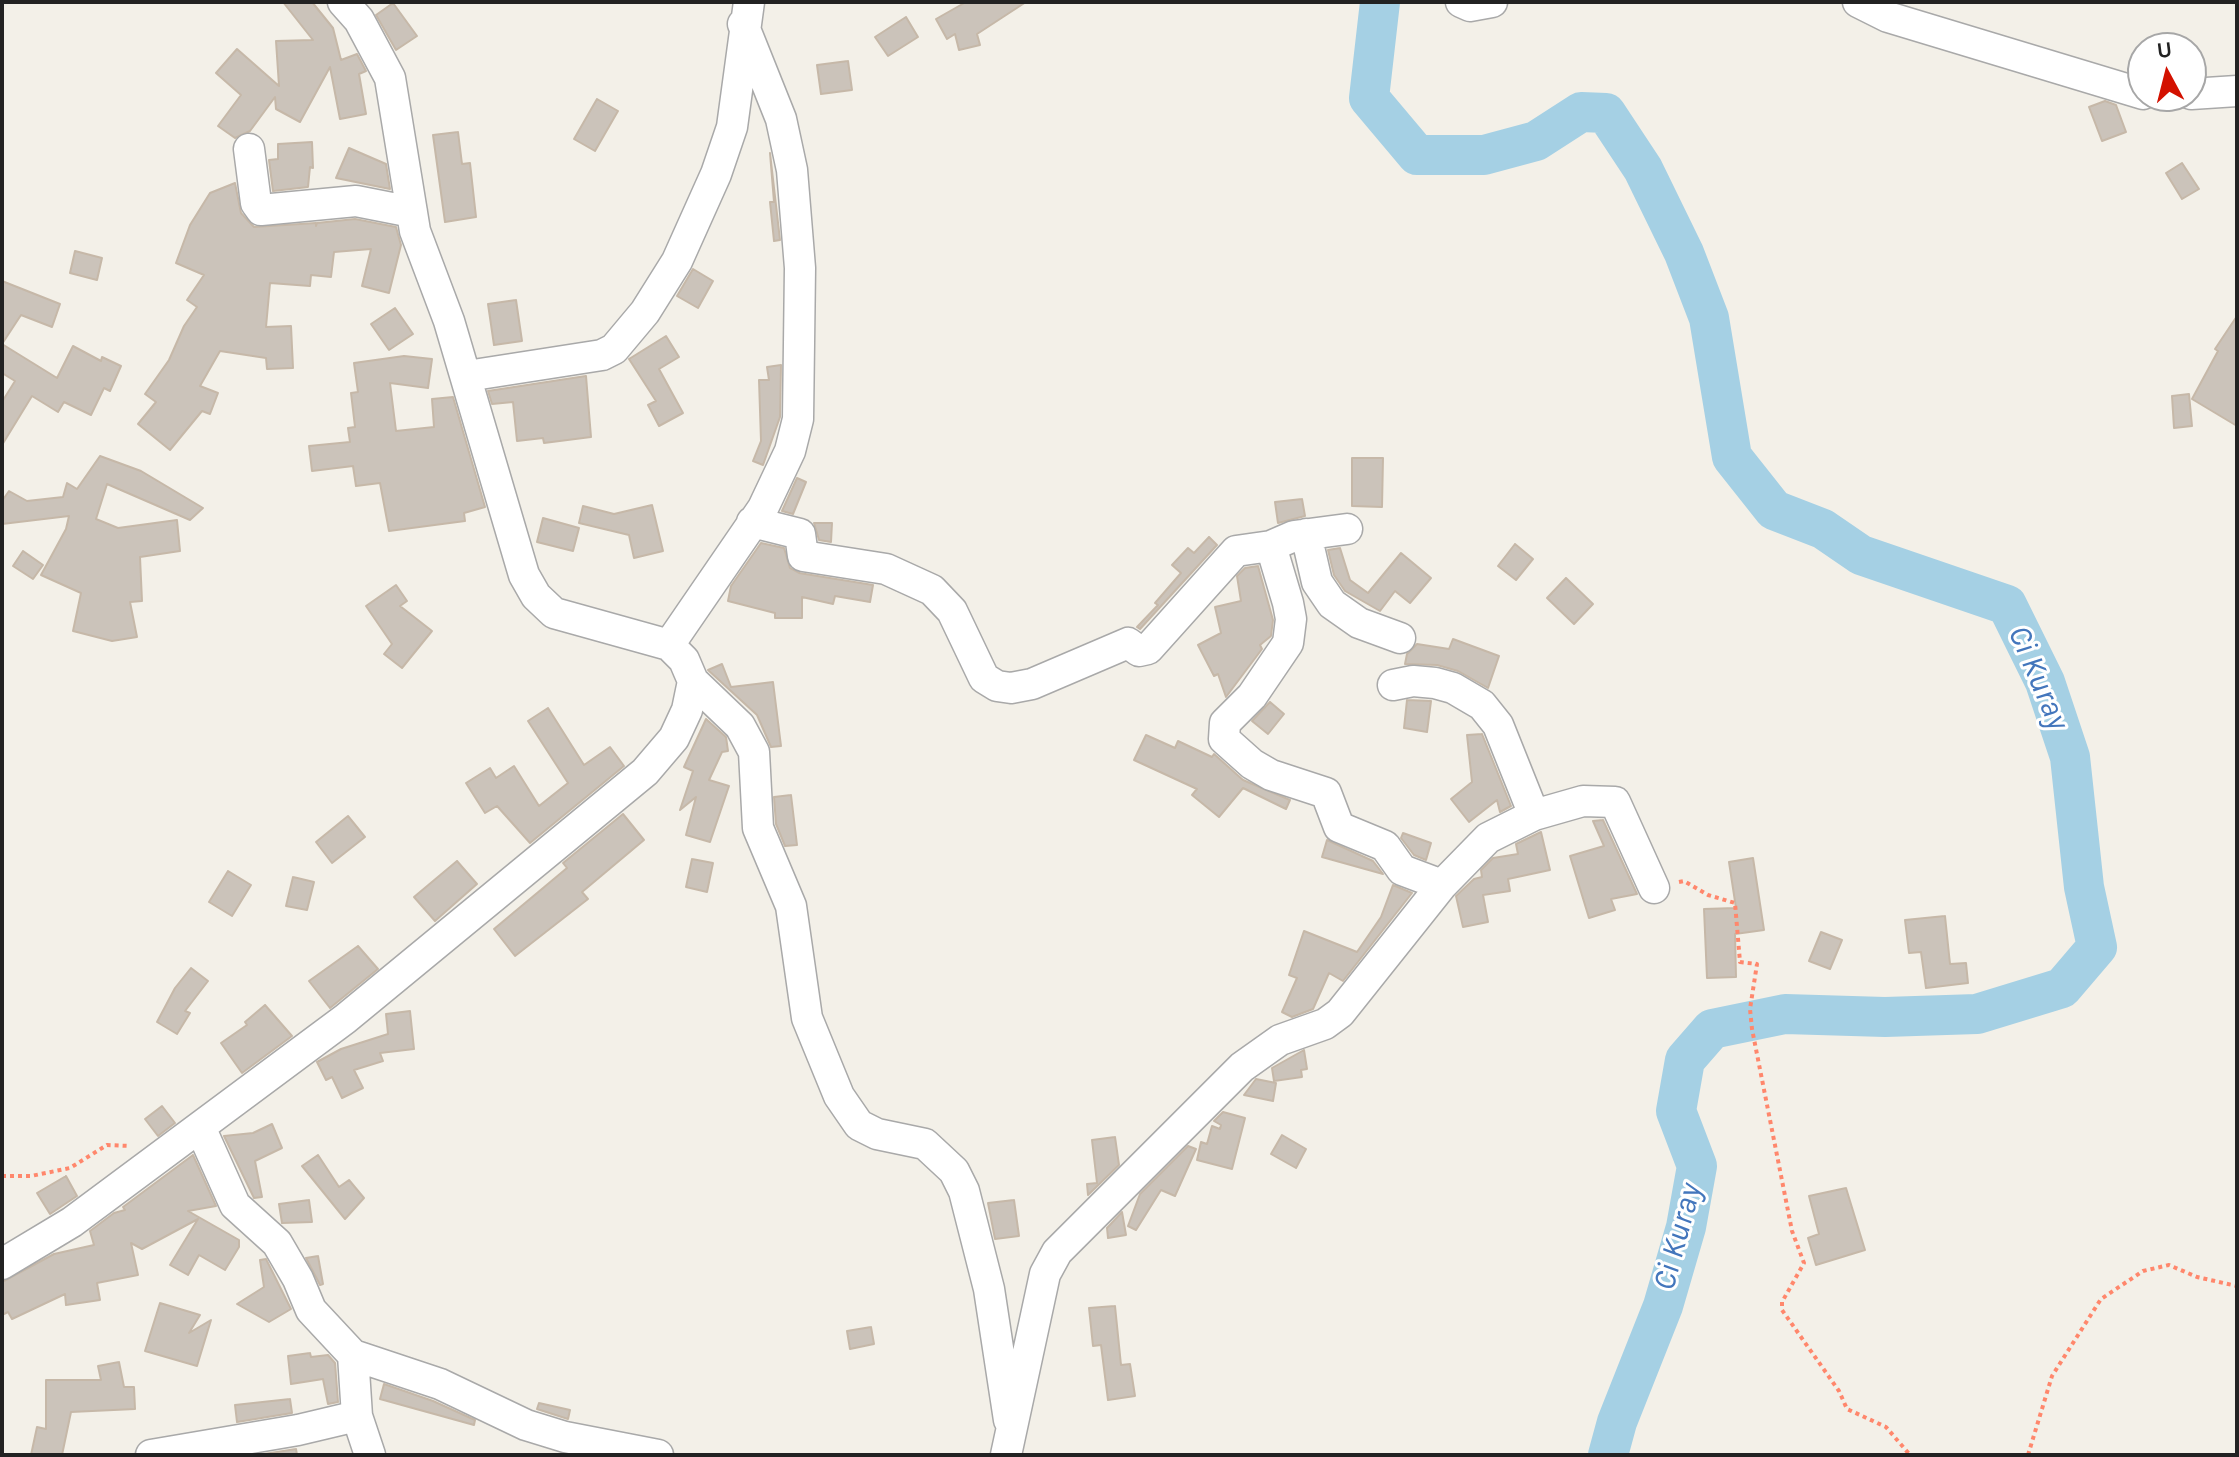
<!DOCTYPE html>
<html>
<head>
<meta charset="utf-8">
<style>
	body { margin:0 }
	#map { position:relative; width:2239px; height:1457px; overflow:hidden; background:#f3f0e8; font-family:Karla,sans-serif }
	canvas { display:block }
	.frame { position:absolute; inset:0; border:4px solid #222; pointer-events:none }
	.north { position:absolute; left:2127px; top:32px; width:80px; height:80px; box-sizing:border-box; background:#fff; border:2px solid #a7a7a7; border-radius:50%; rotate:353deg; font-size:22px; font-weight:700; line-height:32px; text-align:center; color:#222 }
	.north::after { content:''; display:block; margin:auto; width:28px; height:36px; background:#d31100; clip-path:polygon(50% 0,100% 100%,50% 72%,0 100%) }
</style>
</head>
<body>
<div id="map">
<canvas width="2239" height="1457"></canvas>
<div class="frame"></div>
<div class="north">U</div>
</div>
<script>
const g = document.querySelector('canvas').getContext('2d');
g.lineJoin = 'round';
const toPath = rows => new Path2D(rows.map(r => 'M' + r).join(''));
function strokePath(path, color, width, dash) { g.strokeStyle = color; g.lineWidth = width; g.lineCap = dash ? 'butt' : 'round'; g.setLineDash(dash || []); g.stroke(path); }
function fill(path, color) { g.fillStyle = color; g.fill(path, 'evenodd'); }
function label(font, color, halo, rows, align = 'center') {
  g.font = font + ' Karla,sans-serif'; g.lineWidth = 6; g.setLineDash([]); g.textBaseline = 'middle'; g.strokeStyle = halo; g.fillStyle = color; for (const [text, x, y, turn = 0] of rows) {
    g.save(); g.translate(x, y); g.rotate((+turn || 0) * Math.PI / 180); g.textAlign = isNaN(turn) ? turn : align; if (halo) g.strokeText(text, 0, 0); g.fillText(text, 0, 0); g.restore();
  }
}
strokePath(toPath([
	[1380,2,1369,98,1417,155,1484,155,1536,141,1581,112,1606,113,1643,169,1684,253,1709,318,1732,457,1774,510,1823,529,1861,555,2007,605,2045,682,2070,757,2084,887,2097,947,2062,988,1977,1014,1885,1017,1785,1014,1712,1029,1685,1060,1676,1111,1697,1166,1686,1227,1663,1306,1617,1422,1608,1455]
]), '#a5d0e4', 40);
const building = toPath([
	[283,2,312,2,333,28,341,60,357,54,366,71,359,74,366,114,340,119,330,67,300,122,276,109,275,97,250,131,235,138,218,126,241,95,216,73,237,49,279,86,276,41,313,40,283,2],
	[966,2,1026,2,977,34,980,45,959,50,955,34,947,39,936,19,966,2],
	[393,3,417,36,396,50,376,15,393,3],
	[906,17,918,37,888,56,875,37,906,17],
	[848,61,852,90,821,94,817,65,848,61],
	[597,99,618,111,595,151,574,139,597,99],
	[2105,101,2116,105,2126,132,2102,141,2089,107,2105,101],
	[458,132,462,164,470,163,476,217,445,222,433,135,458,132],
	[312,142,313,168,310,167,308,187,273,191,269,160,278,159,278,144,312,142],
	[349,148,386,164,390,189,336,178,349,148],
	[770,153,780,240,774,241,770,202,774,202,770,153],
	[2182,163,2199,189,2182,199,2166,173,2182,163],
	[235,183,241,213,254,227,316,223,316,226,317,223,355,219,396,227,401,245,389,293,362,286,371,249,334,252,331,277,311,275,310,286,270,283,266,327,291,326,293,368,267,369,266,358,220,351,200,386,218,393,210,414,202,411,170,450,138,424,156,402,145,394,169,360,184,326,197,307,187,300,204,275,176,263,190,225,210,193,235,183],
	[75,251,102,258,97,280,70,273,75,251],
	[693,269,713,281,698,308,677,296,693,269],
	[2,281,60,304,52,327,21,315,2,344,2,281],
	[516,300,522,341,494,345,488,304,516,300],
	[395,308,413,334,389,350,371,324,395,308],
	[2237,316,2237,426,2192,399,2218,351,2215,349,2237,316],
	[666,336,679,357,659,369,683,413,659,426,648,405,656,401,629,359,666,336],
	[2,344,57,378,73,346,101,361,102,357,121,366,110,391,104,388,91,415,64,402,58,412,32,396,2,445,2,402,15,381,2,373,2,344],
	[404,356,432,359,428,388,390,383,396,431,434,427,432,399,453,397,485,507,464,513,465,521,389,531,380,483,356,486,353,466,312,471,309,446,350,442,348,428,355,427,351,393,358,392,354,363,404,356],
	[781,365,780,417,763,465,753,461,761,441,759,380,769,380,767,367,781,365],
	[586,376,591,437,544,443,543,438,517,441,513,402,492,404,488,391,586,376],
	[2189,394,2192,426,2174,428,2172,396,2189,394],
	[100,456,141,471,203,508,190,520,107,484,96,519,118,528,177,520,180,551,140,557,142,601,130,602,137,637,112,641,73,631,81,593,41,575,66,529,69,516,2,524,2,501,9,491,27,501,63,497,67,483,77,489,100,456],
	[1352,458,1383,458,1382,507,1352,506,1352,458],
	[797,478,806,482,793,514,782,511,797,478],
	[1302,499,1305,516,1278,523,1275,502,1302,499],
	[652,505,663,551,634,558,629,535,579,523,583,506,614,514,652,505],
	[543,518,579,528,573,551,537,542,543,518],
	[814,523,832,523,831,542,819,540,814,523],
	[1209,537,1217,545,1140,629,1137,627,1158,605,1155,603,1181,573,1172,565,1188,548,1194,553,1209,537],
	[761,543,784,548,790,568,799,573,873,585,870,602,835,596,833,604,802,597,802,618,775,618,775,613,728,601,731,586,761,543],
	[1515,544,1533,559,1516,580,1498,566,1515,544],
	[1340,548,1350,580,1368,593,1401,553,1431,578,1410,603,1395,591,1380,611,1345,591,1334,575,1328,550,1340,548],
	[23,551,43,565,33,579,13,566,23,551],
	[1258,566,1273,620,1271,636,1260,645,1262,649,1226,697,1218,674,1214,676,1198,645,1221,633,1215,607,1241,601,1237,576,1245,568,1258,566],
	[1566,578,1593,604,1574,624,1547,598,1566,578],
	[396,585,407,601,400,606,432,631,402,668,384,654,392,644,366,606,396,585],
	[1453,639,1499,656,1488,688,1458,671,1437,665,1405,664,1407,654,1417,644,1449,649,1453,639],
	[722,664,731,687,773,682,781,746,771,747,757,715,708,670,722,664],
	[1407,700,1431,701,1427,732,1404,728,1407,700],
	[1270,702,1284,714,1268,734,1252,721,1270,702],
	[548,708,584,765,610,747,624,766,530,843,497,806,485,813,466,783,490,768,496,778,514,766,539,806,568,783,528,721,548,708],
	[706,719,726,737,728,751,722,752,709,780,729,786,710,842,686,835,696,797,680,810,693,771,684,767,706,719],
	[1482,734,1511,806,1500,812,1497,800,1469,822,1451,799,1472,782,1467,735,1482,734],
	[1146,735,1175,748,1178,741,1212,757,1214,754,1243,780,1290,800,1286,809,1243,788,1219,817,1192,795,1197,789,1134,760,1146,735],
	[791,795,797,845,785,846,776,824,774,797,791,795],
	[623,814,644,840,582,892,588,899,515,956,494,929,567,868,563,863,623,814],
	[348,816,365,837,332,863,316,842,348,816],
	[1603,820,1637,894,1611,899,1615,910,1589,918,1570,856,1604,846,1593,821,1603,820],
	[1541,832,1550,870,1508,879,1510,891,1483,895,1488,922,1463,927,1456,896,1474,879,1482,877,1481,870,1493,858,1518,854,1516,844,1541,832],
	[1403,833,1431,843,1426,860,1414,855,1401,838,1403,833],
	[1327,840,1373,861,1383,874,1322,857,1327,840],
	[1753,858,1764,930,1735,934,1736,977,1707,978,1704,909,1736,908,1729,862,1753,858],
	[692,859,713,863,707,892,686,887,692,859],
	[457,861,477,884,435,921,414,897,457,861],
	[228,871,251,885,232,916,209,902,228,871],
	[293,877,314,882,307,910,286,906,293,877],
	[1393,885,1412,893,1343,981,1329,973,1313,1009,1292,1017,1282,1012,1297,978,1289,975,1304,931,1357,952,1381,917,1393,885],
	[1945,916,1950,964,1966,963,1968,983,1926,988,1921,952,1909,953,1905,920,1945,916],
	[1821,932,1842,940,1830,969,1809,961,1821,932],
	[358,946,378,969,330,1008,309,981,358,946],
	[191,968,208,981,185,1011,190,1013,177,1034,157,1022,175,988,191,968],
	[265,1005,292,1036,242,1073,221,1043,247,1025,245,1022,265,1005],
	[410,1011,414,1049,380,1053,383,1061,354,1070,363,1088,342,1098,332,1077,326,1080,317,1062,341,1049,388,1034,386,1014,410,1011],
	[1304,1050,1307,1069,1301,1070,1302,1077,1274,1081,1272,1068,1304,1050],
	[1256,1079,1276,1083,1273,1101,1244,1095,1256,1079],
	[162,1106,175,1123,158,1136,145,1119,162,1106],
	[1223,1112,1245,1118,1232,1169,1197,1160,1201,1142,1207,1144,1212,1126,1220,1129,1221,1125,1214,1121,1223,1112],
	[272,1124,282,1148,255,1161,262,1197,254,1198,224,1136,253,1133,272,1124],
	[1282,1135,1306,1149,1296,1168,1271,1154,1282,1135],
	[1115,1137,1119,1165,1088,1195,1087,1184,1097,1183,1092,1140,1115,1137],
	[1188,1146,1196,1149,1175,1196,1161,1190,1136,1230,1128,1226,1140,1194,1188,1146],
	[193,1155,216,1206,188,1211,239,1240,239,1247,225,1270,199,1255,188,1275,170,1265,198,1219,142,1249,131,1243,138,1275,97,1283,100,1300,66,1305,65,1294,12,1319,8,1312,2,1315,2,1282,54,1254,94,1245,90,1231,114,1213,125,1210,123,1207,193,1155],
	[318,1155,339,1187,349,1180,364,1198,345,1219,302,1166,318,1155],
	[66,1176,77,1196,50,1214,37,1193,66,1176],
	[1846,1188,1865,1250,1816,1265,1808,1238,1819,1234,1809,1196,1846,1188],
	[309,1200,312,1222,282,1223,279,1204,309,1200],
	[1014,1200,1019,1236,995,1239,988,1203,1014,1200],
	[1122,1212,1126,1235,1108,1238,1107,1228,1122,1212],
	[318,1256,323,1284,320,1285,306,1258,318,1256],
	[266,1259,291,1309,269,1322,237,1304,264,1287,260,1260,266,1259],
	[160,1303,200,1315,189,1333,211,1320,197,1366,145,1351,160,1303],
	[1115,1306,1121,1365,1130,1364,1135,1396,1108,1400,1101,1345,1093,1346,1089,1308,1115,1306],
	[871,1327,874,1344,850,1349,847,1331,871,1327],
	[310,1353,311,1357,328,1355,335,1363,338,1402,328,1404,323,1379,291,1384,288,1356,310,1353],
	[119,1362,124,1387,134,1387,135,1409,71,1412,62,1455,31,1455,37,1427,46,1429,46,1380,101,1380,98,1366,119,1362],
	[384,1384,433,1401,475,1420,474,1425,380,1399,384,1384],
	[290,1399,292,1413,237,1422,235,1405,290,1399],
	[539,1403,570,1410,568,1419,537,1409,539,1403],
	[296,1449,297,1455,258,1455,296,1449]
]);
fill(building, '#cbc3ba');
strokePath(building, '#c6b8a8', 2);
const minor = toPath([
	[1461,2,1470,6,1492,2],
	[1858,2,1888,17,2143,94],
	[2191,94,2237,91],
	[249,149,256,203,261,210,356,201,412,212],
	[467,376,602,355,614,349,645,312,677,261,716,174,732,127,749,2],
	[752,522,800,534,803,556,886,569,932,590,952,611,984,678,997,686,1011,688,1032,684,1128,643,1139,651,1148,649,1236,551,1271,546,1294,536,1347,529],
	[1306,534,1317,582,1332,604,1359,623,1400,638],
	[1271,546,1288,603,1291,619,1288,643,1252,696,1225,723,1224,739,1252,764,1271,775,1326,793,1339,827,1385,846,1402,870,1442,885],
	[669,645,763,508,790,451,798,419,800,268,792,170,781,119,743,24],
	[693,681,740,726,754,752,758,828,791,906,807,1018,839,1096,859,1125,877,1134,925,1144,954,1171,964,1191,989,1289,1009,1420],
	[1393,685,1413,681,1435,683,1453,688,1482,705,1498,725,1534,815],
	[200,1127,235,1205,277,1243,298,1279,311,1310,353,1355,357,1416,370,1455],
	[2,1264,72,1222,345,1019,645,772,674,738,687,710,693,681,684,660,669,645,554,613,536,596,524,575,449,321,415,231,390,78,359,20,343,2],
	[353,1355,440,1384,526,1425,565,1437,658,1455],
	[151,1455,298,1430,357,1416],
	[1006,1455,1045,1274,1057,1252,1242,1067,1280,1040,1325,1024,1340,1013,1442,885,1488,838,1534,815,1583,801,1615,802,1654,888]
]);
strokePath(minor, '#a9a9a9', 33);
strokePath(toPath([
	[1679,882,1684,881,1708,895,1735,903,1740,962,1757,964,1750,1009,1752,1029,1792,1231,1804,1263,1782,1302,1782,1310,1839,1391,1847,1409,1886,1427,1910,1455],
	[2,1176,31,1176,70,1168,107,1145,130,1146],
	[2028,1455,2052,1376,2101,1299,2143,1271,2169,1265,2197,1277,2237,1286]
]), '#ff876c', 4, [4, 4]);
strokePath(minor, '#fff', 30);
label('italic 32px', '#4376bc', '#fff', [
	["Ci Kuray",2038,678,67],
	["Ci Kuray",1678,1237,-75]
]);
</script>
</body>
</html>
